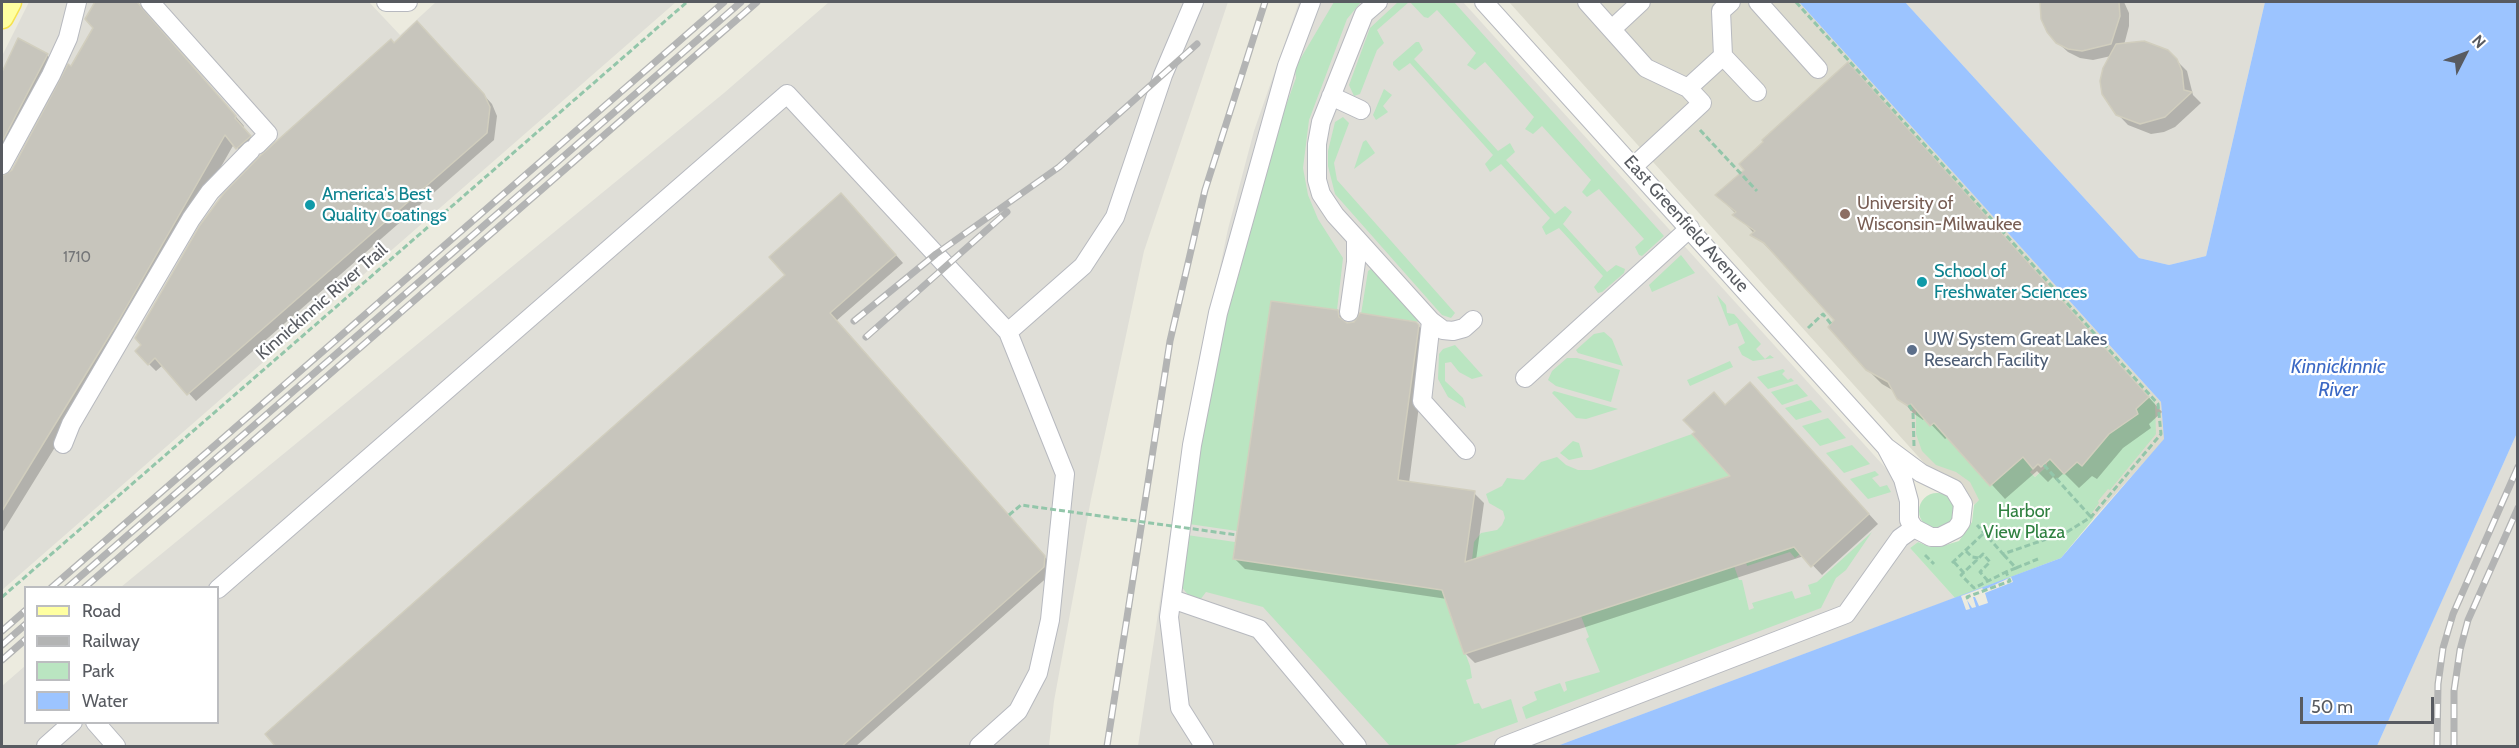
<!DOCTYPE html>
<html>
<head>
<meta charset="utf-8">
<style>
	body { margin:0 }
	#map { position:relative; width:2519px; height:748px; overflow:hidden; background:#ecebdf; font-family:Cabin,sans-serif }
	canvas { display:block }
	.frame { position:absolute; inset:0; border:3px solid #585b61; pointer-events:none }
	.legend { position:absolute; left:24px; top:586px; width:195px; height:138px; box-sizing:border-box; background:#fff; border:2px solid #bcbdc0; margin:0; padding:8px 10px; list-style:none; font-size:18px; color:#585b61 }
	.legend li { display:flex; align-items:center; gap:12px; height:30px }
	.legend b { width:30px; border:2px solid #bcbdc0 }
	.north { position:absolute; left:2435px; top:24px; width:60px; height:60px; -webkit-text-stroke:4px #fff; paint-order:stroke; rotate:48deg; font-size:16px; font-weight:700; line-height:24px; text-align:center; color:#585b61 }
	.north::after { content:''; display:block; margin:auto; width:21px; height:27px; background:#585b61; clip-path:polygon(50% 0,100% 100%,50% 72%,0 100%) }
	.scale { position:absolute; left:2300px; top:697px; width:134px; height:27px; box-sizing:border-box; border:3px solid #585b61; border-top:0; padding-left:8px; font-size:18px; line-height:21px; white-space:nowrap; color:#585b61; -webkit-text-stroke:4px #fff; paint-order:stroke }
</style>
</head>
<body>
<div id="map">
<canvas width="2519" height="748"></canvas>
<div class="frame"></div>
<ul class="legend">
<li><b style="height:8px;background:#ffffa1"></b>Road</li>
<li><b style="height:8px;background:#b3b4b4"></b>Railway</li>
<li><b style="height:16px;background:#bae5c1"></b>Park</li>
<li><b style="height:16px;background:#9cc4ff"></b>Water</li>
</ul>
<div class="north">N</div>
<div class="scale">50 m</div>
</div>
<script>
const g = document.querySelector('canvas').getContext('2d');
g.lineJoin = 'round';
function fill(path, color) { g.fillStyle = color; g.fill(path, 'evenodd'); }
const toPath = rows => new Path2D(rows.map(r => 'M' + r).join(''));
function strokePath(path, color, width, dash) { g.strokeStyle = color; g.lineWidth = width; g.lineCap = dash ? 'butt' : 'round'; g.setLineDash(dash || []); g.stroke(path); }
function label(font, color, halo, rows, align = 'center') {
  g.font = font + ' Cabin,sans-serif'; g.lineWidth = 4.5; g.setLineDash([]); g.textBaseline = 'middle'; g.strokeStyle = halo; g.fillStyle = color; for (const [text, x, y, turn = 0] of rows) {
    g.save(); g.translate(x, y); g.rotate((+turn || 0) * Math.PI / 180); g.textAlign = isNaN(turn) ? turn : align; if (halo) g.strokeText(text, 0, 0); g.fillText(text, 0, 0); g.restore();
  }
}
fill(toPath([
	[29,2,369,2,400,35,436,2,676,2,2,590,2,56],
	[829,2,1228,2,1144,251,1091,499,1054,701,1049,746,2,746,2,686,25,666,26,722,218,722,218,588,121,587,724,93],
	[1299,2,1463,2,1892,475,1898,487,1910,533,1918,542,1910,548,1955,598,1557,746,1138,746,1186,429,1228,229,1254,131],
	[1905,2,2265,2,2206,256,2169,265,2139,258],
	[2517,433,2517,746,2377,746,2433,620]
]), '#dfded7');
fill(toPath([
	[1509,2,1799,2,2161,402,2165,439,2094,518,2047,466,2035,477,2021,463,1974,505,1962,483,1925,464]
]), '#dcdbce');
fill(toPath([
	[1334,2,1361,2,1347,19,1309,120,1303,168,1308,195,1318,219,1343,258,1337,310,1271,301,1237,531,1189,524,1208,395,1228,305,1276,133,1296,78,1295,68],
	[1398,2,1409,2,1377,30,1384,43,1377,50,1360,94,1354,96,1349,85,1370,28],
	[1410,2,1454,2,1664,236,1642,256,1639,255,1635,247,1644,239,1599,189,1587,197,1582,192,1591,180,1542,126,1533,134,1525,129,1534,117,1485,62,1475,70,1467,65,1476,53,1437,10,1428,18,1424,17],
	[1416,42,1419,42,1423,50,1414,59,1498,151,1510,143,1515,152,1506,160,1555,214,1565,206,1572,212,1563,224,1607,272,1616,265,1625,269,1624,273,1602,292,1598,293,1594,287,1603,276,1559,228,1546,235,1542,227,1550,218,1501,164,1490,172,1485,164,1493,155,1410,63,1399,71,1393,65,1393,62],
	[1384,89,1392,95,1383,106,1388,112,1376,120,1373,115],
	[1343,117,1349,123,1334,163,1337,180,1455,313,1451,318,1442,315,1335,194,1328,166,1328,151,1335,122],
	[1366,140,1375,153,1354,169,1363,142],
	[1681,255,1695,273,1652,292,1649,285],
	[1371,269,1374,270,1420,322,1361,314,1368,271],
	[1717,295,1726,305,1727,313,1734,314,1761,344,1756,349,1765,359,1770,355,1774,358,1753,361,1742,355,1738,347,1745,343,1737,323,1729,326],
	[1604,332,1612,339,1623,366,1578,353,1576,350,1594,334],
	[1455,345,1483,376,1472,379,1459,372,1451,362,1445,363,1445,381,1463,398,1466,408,1448,397,1438,379,1439,354,1443,349],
	[1567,358,1577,358,1620,370,1611,402,1556,386,1548,380,1552,371],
	[1730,361,1733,367,1690,386,1687,380],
	[1783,369,1785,371,1782,374,1788,380,1791,378,1794,381,1768,389,1757,377],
	[1797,384,1808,396,1782,405,1771,392],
	[1554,391,1618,409,1586,419,1576,418,1552,393],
	[2149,397,2155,403,2156,434,2110,490,2108,489,2098,501,2099,503,2091,514,2094,518,2061,558,1955,598,1910,548,1918,542,1930,547,1939,547,1959,541,1972,522,1974,505,1979,500,1970,482,1956,472,1936,465,1922,451,1916,434,1916,410,1930,426,1934,423,1990,486,2023,457,2033,469,2030,472,2035,477,2047,466,2047,456,2064,474,2077,462,2082,466,2109,434,2138,414,2136,409],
	[1811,400,1822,412,1796,420,1785,408],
	[1828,418,1846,438,1820,446,1802,426],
	[1692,434,1730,476,1472,560,1474,542,1481,533,1497,530,1502,525,1505,518,1503,511,1489,503,1486,494,1502,486,1507,478,1524,480,1541,462,1557,457,1566,465,1578,470,1591,470],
	[1573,441,1579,443,1583,457,1569,460,1560,453],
	[1852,445,1870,464,1844,473,1826,453],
	[1875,471,1879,475,1872,478,1880,487,1887,485,1891,492,1868,499,1850,479],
	'1919 511a18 18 0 1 1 36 0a18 18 0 1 1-36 0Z',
	[1872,532,1846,570,1836,578,1821,608,1526,719,1522,707,1537,700,1534,692,1560,683,1564,692,1567,690,1565,682,1600,672,1586,639,1589,637,1581,616,1734,566,1739,580,1742,580,1749,610,1754,608,1752,603,1792,591,1795,599,1811,594,1808,585,1817,582],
	[1187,535,1235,542,1234,559,1442,590,1470,666,1472,678,1466,680,1474,704,1479,703,1482,709,1511,699,1518,722,1452,746,1390,746,1263,607,1206,592,1200,600,1189,596,1180,585],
	[1794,547,1800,554,1795,558,1790,552,1747,566,1746,562]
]), '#bae5c1');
fill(toPath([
	[1799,2,1905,2,2139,258,2169,265,2206,256,2265,2,2517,2,2517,433,2377,746,1557,746,2061,558,2164,439,2161,402]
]), '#9cc4ff');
fill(toPath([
	[2011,577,2013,582,1985,593,1988,603,1979,606,1975,597,1973,597,1976,607,1972,608,1967,600,1970,609,1966,610,1961,596,1982,588,1984,590]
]), '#ecebdf');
fill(toPath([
	[97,2,136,2,244,126,243,128,258,145,246,157,234,144,128,329,2,533,2,178,13,171,95,28,86,19],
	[2043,2,2124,2,2129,13,2129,26,2124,45,2167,51,2187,71,2193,95,2201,103,2175,127,2164,132,2151,134,2128,125,2109,105,2102,81,2111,56,2093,60,2080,58,2068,52,2057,42,2042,6],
	[424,30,492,104,497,116,494,140,196,401,163,365,156,371,149,364,394,45],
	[19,41,47,55,56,64,2,167,2,75],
	[1862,78,2162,412,2149,424,2151,428,2123,448,2097,479,2092,476,2079,488,2064,473,2056,480,2053,477,2048,482,2037,471,2005,499,1948,437,1945,439,1925,418,1923,420,1913,413,1894,391,1882,384,1867,369,1836,320,1718,195],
	[849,202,903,263,836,321,1052,565,1051,574,856,746,278,746,787,275],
	[1337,312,1348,324,1416,323,1428,336,1409,483,1474,493,1484,503,1476,560,1733,477,1726,407,1760,394,1878,524,1822,575,1804,556,1475,663,1465,653,1447,599,1245,569,1235,559]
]), '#0003');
const building = toPath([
	[95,2,137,2,236,116,235,118,251,136,236,149,225,135,119,320,2,511,2,176,12,170,68,64,71,66,93,28,85,19,95,2],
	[2040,2,2119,2,2120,16,2111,44,2082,51,2068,49,2056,43,2047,32,2041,19,2040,2],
	[417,21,484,94,490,107,487,133,187,395,155,358,148,365,135,351,141,345,135,338,200,225,224,193,260,156,391,39,394,43,417,21],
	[18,38,48,54,2,142,2,72,18,38],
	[2144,41,2168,50,2177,59,2182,71,2184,90,2192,92,2165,117,2140,124,2116,115,2102,94,2100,81,2103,68,2116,44,2144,41],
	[1848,62,2149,397,2136,409,2138,414,2109,434,2082,466,2077,462,2064,474,2050,459,2041,467,2038,464,2033,469,2023,457,1990,486,1934,423,1930,426,1911,404,1908,406,1897,399,1888,382,1866,370,1828,327,1834,320,1764,243,1750,235,1755,231,1732,215,1736,212,1715,195,1744,170,1739,164,1763,142,1762,140,1848,62],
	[841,193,896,255,830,313,1045,556,1044,567,841,747,276,747,265,734,785,275,769,257,841,193],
	[1271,301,1338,310,1339,317,1347,323,1354,322,1360,313,1416,322,1419,325,1398,480,1475,491,1465,562,1730,476,1692,434,1695,432,1683,420,1714,392,1725,405,1750,382,1869,514,1811,567,1794,547,1464,654,1442,590,1233,559,1271,301]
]);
fill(building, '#c7c5bc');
strokePath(building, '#d1cebe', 1.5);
const minor = toPath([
	[150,2,268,134,257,145],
	[386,2,408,2],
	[1484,2,1886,447],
	[1587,2,1646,68,1688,88,1702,103,1634,166],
	[1758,2,1818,69],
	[1612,29,1641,2],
	[1723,56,1757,92],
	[1688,88,1723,56,1721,11,1731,2],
	[1331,96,1361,110],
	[2,165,51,75,68,38,77,2],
	[1356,238,1431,321,1443,330,1453,331,1464,328,1473,320],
	[1349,312,1356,262,1356,238,1335,215,1321,194,1317,180,1317,144,1321,122,1364,14,1378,2],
	[1431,321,1422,401,1466,450],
	[1008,332,1083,266,1115,217,1163,75,1194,2],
	[1525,378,1690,228],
	[63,444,71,424,191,219,210,192,251,150],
	[1886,447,1921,473,1954,489,1963,504,1961,522,1956,529,1940,537,1931,537,1914,528,1909,520,1909,501,1903,479,1886,447],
	[218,589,787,94,1008,332,1065,474,1050,620,1038,673,1018,711,979,746],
	[1172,599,1259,629,1357,746],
	[95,722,116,746],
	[46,746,73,722],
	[1204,746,1180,708,1169,617,1192,445,1218,313,1287,66,1311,2],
	[1504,746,1846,614,1900,538,1914,528]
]);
const major = toPath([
	[2,17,10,2]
]);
strokePath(minor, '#b7b9bf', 20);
strokePath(major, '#f6e24f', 25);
strokePath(toPath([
	[1796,2,2158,404,2161,434,2091,517,2067,532,2003,554,1977,525],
	[1700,130,1757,191],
	[1808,328,1823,314,1831,324],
	[1909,405,1913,412,1914,446],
	[2044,465,2091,517],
	[1966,551,1972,557,1979,558],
	[1925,555,1934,564],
	[1954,562,1964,573],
	[1952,563,1984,533],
	[2016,568,2038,559],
	[1988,581,1980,572,1990,562,1983,554,1961,575,1974,588,2006,572],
	[2,597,687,2],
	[1968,599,1967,597,2010,581,2006,572,2016,568,2003,554]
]), '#93c6aa', 3, [6, 3]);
strokePath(minor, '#fff', 18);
strokePath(major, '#ffffa1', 22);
const rail = toPath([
	[854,321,936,254,1059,167,1197,44],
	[866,337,1007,212],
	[51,588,724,2],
	[67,588,741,2],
	[84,588,757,2],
	[2,631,26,610],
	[2,645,26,624],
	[2,660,26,639],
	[1107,746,1170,341,1205,190,1265,2],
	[2437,746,2438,684,2443,648,2453,614,2518,467],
	[2454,746,2454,691,2460,650,2468,620,2518,508]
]);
strokePath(rail, '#b3b4b4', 7);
strokePath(rail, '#fff', 4.5, [14]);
strokePath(toPath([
	[1009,515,1021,505,1237,535]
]), '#93c6aa', 3, [6, 3]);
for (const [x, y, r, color] of [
	[310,205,6,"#0f9aa8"],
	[1845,214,6,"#8d6e63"],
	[1922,282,6,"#0f9aa8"],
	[1912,350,6,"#5c6f8a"]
]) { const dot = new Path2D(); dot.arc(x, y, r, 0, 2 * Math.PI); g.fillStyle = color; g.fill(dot); strokePath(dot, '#fff', 2); }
label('15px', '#747678', null, [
	["1710",77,258]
]);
label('18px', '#0d838f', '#fff', [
	["America's Best",322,195],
	["Quality Coatings",322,216],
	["School of",1934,272],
	["Freshwater Sciences",1934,293]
], 'left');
label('18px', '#785e54', '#fff', [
	["University of",1857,204],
	["Wisconsin-Milwaukee",1857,225]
], 'left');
label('18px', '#585b61', '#fff', [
	["East Greenfield Avenue",1686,224,48],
	["Kinnickinnic River Trail",322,302,-41]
]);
label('18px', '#4e5e75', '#fff', [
	["UW System Great Lakes",1924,340],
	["Research Facility",1924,361]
], 'left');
label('18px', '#308141', '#fff', [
	["Harbor",2024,512],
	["View Plaza",2024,533]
]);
label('italic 20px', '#3c69c5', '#fff', [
	["Kinnickinnic",2338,367],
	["River",2338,390]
]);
</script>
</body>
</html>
